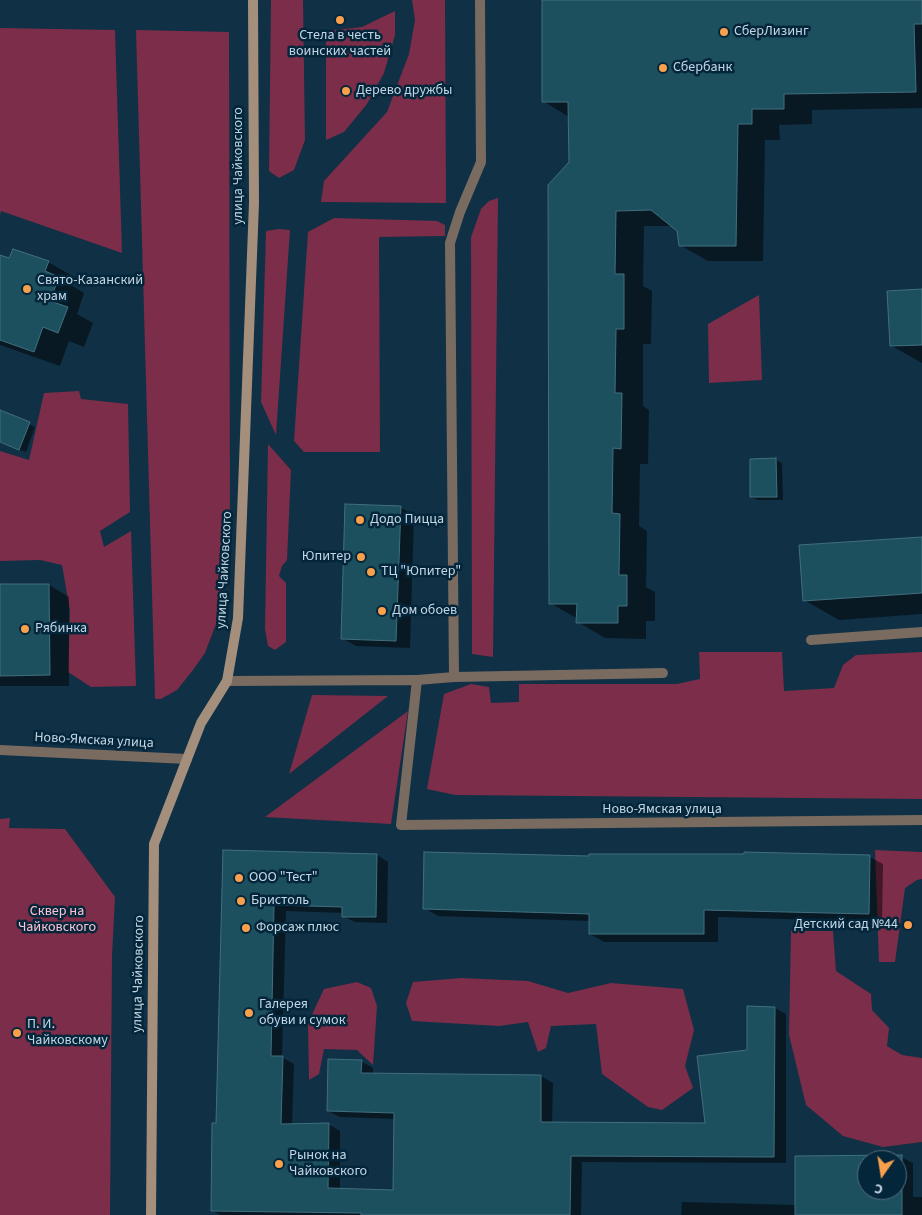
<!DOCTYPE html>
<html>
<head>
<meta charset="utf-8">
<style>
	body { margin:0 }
	#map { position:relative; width:922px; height:1215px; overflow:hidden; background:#0f3045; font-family:"Source Sans 3",sans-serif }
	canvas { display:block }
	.north { position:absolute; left:857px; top:1150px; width:50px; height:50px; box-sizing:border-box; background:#04263b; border:1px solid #516c7f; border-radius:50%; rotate:193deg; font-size:14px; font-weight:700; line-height:20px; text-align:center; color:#c4d6e4 }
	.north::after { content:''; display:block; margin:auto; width:18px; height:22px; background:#f9a04c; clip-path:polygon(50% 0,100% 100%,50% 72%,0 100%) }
</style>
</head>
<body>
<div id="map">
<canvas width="922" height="1215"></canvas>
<div class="north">С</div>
</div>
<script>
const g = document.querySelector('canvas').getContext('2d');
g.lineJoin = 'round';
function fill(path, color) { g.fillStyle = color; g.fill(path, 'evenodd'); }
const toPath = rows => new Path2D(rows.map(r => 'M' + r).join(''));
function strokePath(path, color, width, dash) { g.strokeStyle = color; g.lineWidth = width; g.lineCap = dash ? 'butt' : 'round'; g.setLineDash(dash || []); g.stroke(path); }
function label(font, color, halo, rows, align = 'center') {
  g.font = font + ' "Source Sans 3",sans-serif'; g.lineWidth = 5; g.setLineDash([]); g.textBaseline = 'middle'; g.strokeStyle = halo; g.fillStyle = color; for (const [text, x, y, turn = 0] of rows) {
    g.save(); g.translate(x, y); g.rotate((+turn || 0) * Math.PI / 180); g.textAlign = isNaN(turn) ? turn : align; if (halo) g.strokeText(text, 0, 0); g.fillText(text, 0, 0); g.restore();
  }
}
fill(toPath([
	[271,0,303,0,305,140,294,170,279,178,269,171],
	[412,0,445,0,446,203,321,202,324,181,387,112,409,54,415,20],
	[395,11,395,35,384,73,367,104,344,132,326,140,326,31,362,27],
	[0,28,115,30,122,253,1,211,0,215],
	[136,30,229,32,230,535,221,611,205,653,193,670,177,690,161,699,155,699],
	[498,198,493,657,472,654,471,237,481,209,489,201],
	[334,218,437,221,445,225,445,236,379,237,380,452,304,452,294,441,308,232],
	[279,229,290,230,276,435,261,402,266,231],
	[759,295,762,380,709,383,708,324],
	[79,391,81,399,128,404,130,512,100,531,104,547,131,531,136,686,91,687,68,672,70,611,62,565,40,560,0,561,0,451,29,460,44,393],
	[268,444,291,470,287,560,282,566,279,576,286,583,286,642,275,650,268,646,265,629],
	[699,652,782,652,784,691,834,688,843,665,856,655,922,652,922,799,455,795,427,789,444,694,471,684,489,687,491,703,519,702,519,684,677,684,700,679],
	[312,695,388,696,289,774],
	[408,711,391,824,265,817],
	[10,818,9,828,65,829,115,897,112,956,110,1215,0,1215,0,819],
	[875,850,922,852,922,879,917,880,905,888,895,962,879,962],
	[791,931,833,931,836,971,871,994,872,1010,889,1028,887,1046,902,1055,922,1058,922,1142,883,1147,843,1136,806,1105,789,1035],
	[461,978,528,981,568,993,611,983,683,989,694,1030,685,1066,693,1088,662,1110,648,1107,602,1074,596,1024,551,1026,546,1048,538,1052,528,1022,499,1026,412,1021,406,1003,413,982],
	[357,982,371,988,377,1006,373,1065,357,1050,324,1049,319,1074,309,1080,308,1023,324,989]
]), '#7c2d49');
fill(toPath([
	[543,0,922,0,922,108,812,110,812,124,779,125,780,140,765,140,763,261,708,261,680,245,679,230,673,226,644,226,643,286,652,291,651,344,643,344,643,406,649,410,648,464,640,464,639,526,647,531,646,587,655,592,655,621,646,621,646,639,605,638,578,622,578,619,550,603,570,162,569,117,543,101],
	[0,257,10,260,48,262,74,277,71,285,84,293,77,314,93,323,84,347,69,341,60,366,0,345],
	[922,290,922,363,892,346],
	[0,412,35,427,26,452,0,442],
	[776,460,782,463,783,500,758,500,751,497],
	[400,507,414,515,410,648,356,646,342,638],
	[922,538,922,614,839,620,804,600],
	[0,585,49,585,69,597,69,686,0,686],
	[224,851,377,855,388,862,387,923,355,922,343,916,343,913,286,911,282,1057,294,1064,292,1125,328,1124,340,1131,340,1190,395,1191,395,1119,340,1117,328,1111,361,1061,373,1068,373,1075,541,1076,553,1083,552,1124,706,1124,775,1008,786,1014,786,1163,582,1162,581,1215,220,1215,213,1211,217,1124],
	[590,857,870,857,883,864,882,922,718,917,718,942,604,942,590,934,590,921,438,916,424,908],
	[796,1157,901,1157,913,1163,913,1197,922,1197,922,1215,681,1215,682,1202,796,1205],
	[867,1160,897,1160,897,1190,867,1190]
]), '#0007');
const building = toPath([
	[542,0,922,0,922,24,914,24,916,92,784,94,784,109,752,109,752,124,738,124,736,246,679,246,677,231,651,210,616,211,615,274,624,274,624,329,616,329,615,393,622,393,621,449,613,448,612,513,620,514,619,575,627,575,627,606,618,606,618,623,576,623,577,604,549,604,548,185,569,162,568,102,542,102,542,0],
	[13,249,49,261,45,271,59,277,50,301,68,307,58,333,43,327,34,352,0,340,0,255,9,258,13,249],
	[922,289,922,345,890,346,887,291,922,289],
	[0,410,30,422,19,450,0,442,0,410],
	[776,458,777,497,750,497,750,459,776,458],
	[345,504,401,506,396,641,341,639,345,504],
	[922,537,922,593,803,601,799,545,922,537],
	[0,584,49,584,50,675,0,676,0,584],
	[223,850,377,854,376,917,342,917,342,907,274,905,271,1056,283,1056,281,1124,329,1123,328,1188,393,1190,394,1113,327,1111,328,1059,362,1060,361,1073,541,1075,541,1122,705,1123,697,1056,747,1050,747,1006,775,1007,774,1157,571,1156,570,1215,361,1215,361,1213,211,1211,212,1123,216,1123,223,850],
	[424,852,589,856,589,854,744,854,744,852,870,855,869,914,704,910,704,934,589,934,589,914,423,909,424,852],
	[902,1155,902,1215,795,1215,795,1156,902,1155],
	[867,1160,897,1160,897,1190,867,1190,867,1160]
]);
fill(building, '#1d505f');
strokePath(building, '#426f7e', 1);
strokePath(toPath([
	[811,640,922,632],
	[454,677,450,243,460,212,481,162,480,0],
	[417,680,454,677,663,673]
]), '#796b60', 10);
strokePath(toPath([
	[227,681,417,680,401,825,922,820]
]), '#796b60', 10);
strokePath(toPath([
	[0,750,187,759]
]), '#796b60', 10);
strokePath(toPath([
	[151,1215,154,844,201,723,227,681,238,618,254,203,253,0]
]), '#a48e7c', 10);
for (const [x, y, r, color] of [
	[340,20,5,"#f9a04c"],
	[724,32,5,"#f9a04c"],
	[663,68,5,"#f9a04c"],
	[346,91,5,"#f9a04c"],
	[27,289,5,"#f9a04c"],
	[360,520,5,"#f9a04c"],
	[361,557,5,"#f9a04c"],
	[371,572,5,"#f9a04c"],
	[382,611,5,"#f9a04c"],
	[25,629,5,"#f9a04c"],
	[239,878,5,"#f9a04c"],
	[241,901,5,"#f9a04c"],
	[908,925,5,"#f9a04c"],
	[246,928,5,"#f9a04c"],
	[249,1013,5,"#f9a04c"],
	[17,1033,5,"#f9a04c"],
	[279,1164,5,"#f9a04c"]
]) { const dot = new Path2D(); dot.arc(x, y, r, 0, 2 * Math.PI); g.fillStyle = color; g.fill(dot); strokePath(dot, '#04263b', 2); }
label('14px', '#c4d6e4', '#04263b', [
	["СберЛизинг",734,32],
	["Стела в честь",340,36,"center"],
	["воинских частей",340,52,"center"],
	["Сбербанк",673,68],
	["Дерево дружбы",356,91],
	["Свято-Казанский",37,281],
	["храм",37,297],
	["Додо Пицца",370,520],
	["Юпитер",351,557,"right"],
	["ТЦ \"Юпитер\"",381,572],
	["Дом обоев",392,611],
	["Рябинка",35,629],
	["ООО \"Тест\"",249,878],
	["Бристоль",251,901],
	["Детский сад №44",898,925,"right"],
	["Форсаж плюс",256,928],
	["Галерея",259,1005],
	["обуви и сумок",259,1021],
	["П. И.",27,1025],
	["Чайковскому",27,1041],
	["Рынок на",289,1156],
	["Чайковского",289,1172]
], 'left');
label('14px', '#c4d6e4', '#04263b', [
	["улица Чайковского",239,166,-90],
	["улица Чайковского",225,570,-87],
	["Ново-Ямская улица",94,741,3],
	["Ново-Ямская улица",662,810],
	["улица Чайковского",139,974,-89]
]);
label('14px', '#fec2d2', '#04263b', [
	["Сквер на",57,912],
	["Чайковского",57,928]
]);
</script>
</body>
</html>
